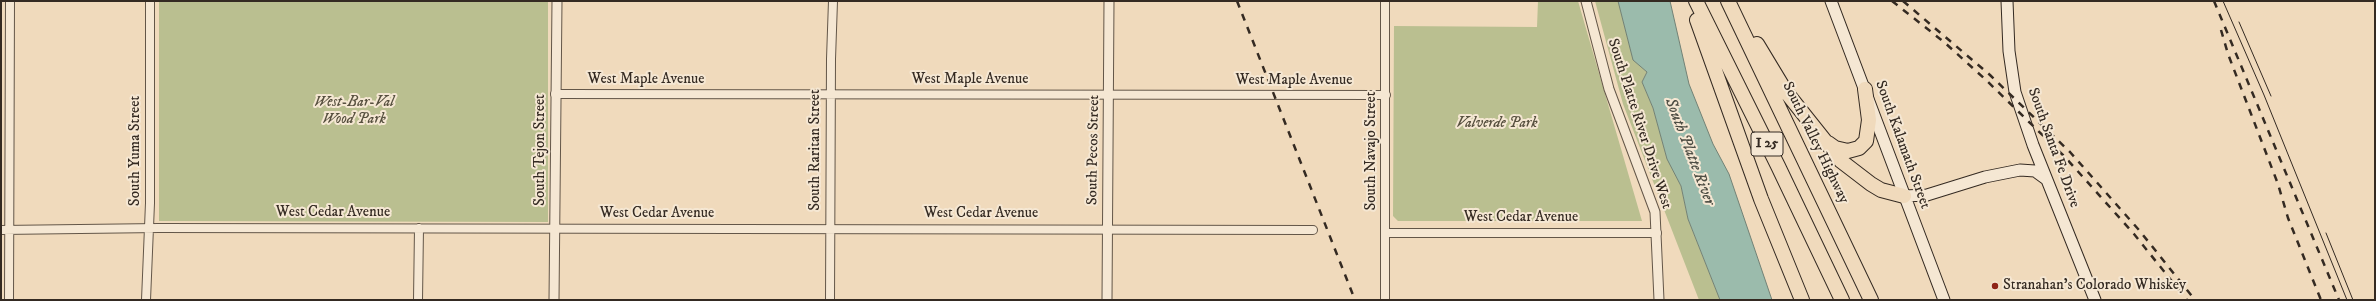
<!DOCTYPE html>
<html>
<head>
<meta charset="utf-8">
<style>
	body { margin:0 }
	#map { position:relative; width:2376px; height:301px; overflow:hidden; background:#f0dabc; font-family:"IM FELL DW Pica",serif }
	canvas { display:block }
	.frame { position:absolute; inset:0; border:2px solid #342a22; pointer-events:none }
</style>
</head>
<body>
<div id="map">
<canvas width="2376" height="301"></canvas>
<div class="frame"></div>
</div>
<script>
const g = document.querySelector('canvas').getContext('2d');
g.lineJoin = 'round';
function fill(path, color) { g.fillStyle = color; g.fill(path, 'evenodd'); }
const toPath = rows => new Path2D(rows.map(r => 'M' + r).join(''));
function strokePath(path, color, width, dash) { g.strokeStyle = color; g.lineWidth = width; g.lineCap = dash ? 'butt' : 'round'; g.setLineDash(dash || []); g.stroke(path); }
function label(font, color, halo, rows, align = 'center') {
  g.font = font + ' "IM FELL DW Pica",serif'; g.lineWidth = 4; g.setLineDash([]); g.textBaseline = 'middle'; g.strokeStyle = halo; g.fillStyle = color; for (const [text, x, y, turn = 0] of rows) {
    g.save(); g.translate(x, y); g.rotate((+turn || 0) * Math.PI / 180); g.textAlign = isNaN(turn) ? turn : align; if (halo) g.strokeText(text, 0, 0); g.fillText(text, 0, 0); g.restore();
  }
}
fill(toPath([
	[159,1,548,1,548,222,159,221],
	[1538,1,1578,1,1642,221,1398,221,1393,216,1394,26,1537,27],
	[1595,1,1618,1,1633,59,1647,72,1642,82,1653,108,1667,158,1681,186,1688,219,1720,300,1699,300,1623,104]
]), '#babf90');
const water = toPath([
	[1618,1,1670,1,1689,84,1713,144,1729,174,1772,300,1720,300,1688,219,1681,186,1667,159,1653,108,1642,82,1647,72,1633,60,1618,1]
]);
fill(water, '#9bbbac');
strokePath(water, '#728175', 1);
const minor = toPath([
	[555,94,1386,95],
	[1,230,159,228,1313,230],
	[1386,233,1657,233],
	[9,300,10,1],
	[146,300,150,203,150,1],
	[418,300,419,228],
	[830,300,831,59,833,1],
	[1385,300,1385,1]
]);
const tertiary = toPath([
	[1586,1,1609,89,1655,212,1659,300],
	[554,300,557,1],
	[1107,300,1109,1]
]);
const secondary = toPath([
	[1831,1,1944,300],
	[2007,1,2009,51,2015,92,2033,145,2095,300],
	[1904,196,1927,195,1985,177,2020,170,2035,171,2046,179]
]);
const motorway = toPath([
	[1696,1,1778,166,1842,300],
	[1728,1,1871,300],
	[1697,20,1761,199,1802,300],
	[1757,44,1786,92,1841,161,1871,184,1881,190,1904,196],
	[1828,143,1835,148,1848,151,1859,148,1866,141,1869,120,1865,89]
]);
strokePath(minor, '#635648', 10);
strokePath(tertiary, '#635648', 11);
strokePath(secondary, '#342a22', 13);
strokePath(motorway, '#342a22', 16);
strokePath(minor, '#f5e7d3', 8);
strokePath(tertiary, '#f5e7d3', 9);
strokePath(secondary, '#f5e7d3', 11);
strokePath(motorway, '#f0dabc', 14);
strokePath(toPath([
	[2223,1,2264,95,2347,300],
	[2239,22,2271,96],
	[2326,233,2353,300]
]), '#342a22', 1);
strokePath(toPath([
	[1237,1,1355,300],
	[1892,1,1944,42,1986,80,2065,157,2134,234,2187,300],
	[1903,1,1990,75,2070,152,2139,230,2195,300],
	[2214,1,2339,300],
	[2221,30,2228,54,2278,184,2288,218,2321,300]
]), '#342a22', 2.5, [7, 7]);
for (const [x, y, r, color] of [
	[1995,286,4,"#8f2418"]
]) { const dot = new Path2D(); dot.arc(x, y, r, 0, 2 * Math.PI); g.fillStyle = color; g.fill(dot); strokePath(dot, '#f5e7d3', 1.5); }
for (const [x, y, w] of [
	[1767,144,32]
]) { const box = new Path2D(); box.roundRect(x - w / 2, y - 12, w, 24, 3); g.fillStyle = '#f5e7d3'; g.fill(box); strokePath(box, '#342a22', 1); }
label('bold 14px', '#342a22', null, [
	["I 25",1767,144]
]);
label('15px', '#342a22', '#f5e7d3', [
	["West Maple Avenue",646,80],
	["West Maple Avenue",970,80],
	["West Maple Avenue",1294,81],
	["South Platte River Drive West",1639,124,72],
	["South Valley Highway",1815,143,64],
	["South Kalamath Street",1902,145,70],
	["South Santa Fe Drive",2053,148,70],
	["South Tejon Street",541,150,-90],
	["South Raritan Street",816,150,-90],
	["South Pecos Street",1094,150,-89],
	["South Yuma Street",136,151,-90],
	["South Navajo Street",1372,151,-90],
	["West Cedar Avenue",333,213],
	["West Cedar Avenue",657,214],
	["West Cedar Avenue",981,214],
	["West Cedar Avenue",1521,218]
]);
label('italic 15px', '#564f3e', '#f5e7d3', [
	["West-Bar-Val",354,103],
	["Wood Park",354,120],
	["Valverde Park",1497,124]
]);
label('15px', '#342a22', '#f5e7d3', [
	["Stranahan's Colorado Whiskey",2003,286]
], 'left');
label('italic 16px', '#4e4e44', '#f5e7d3', [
	["South Platte River",1689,152,69]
]);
</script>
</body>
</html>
